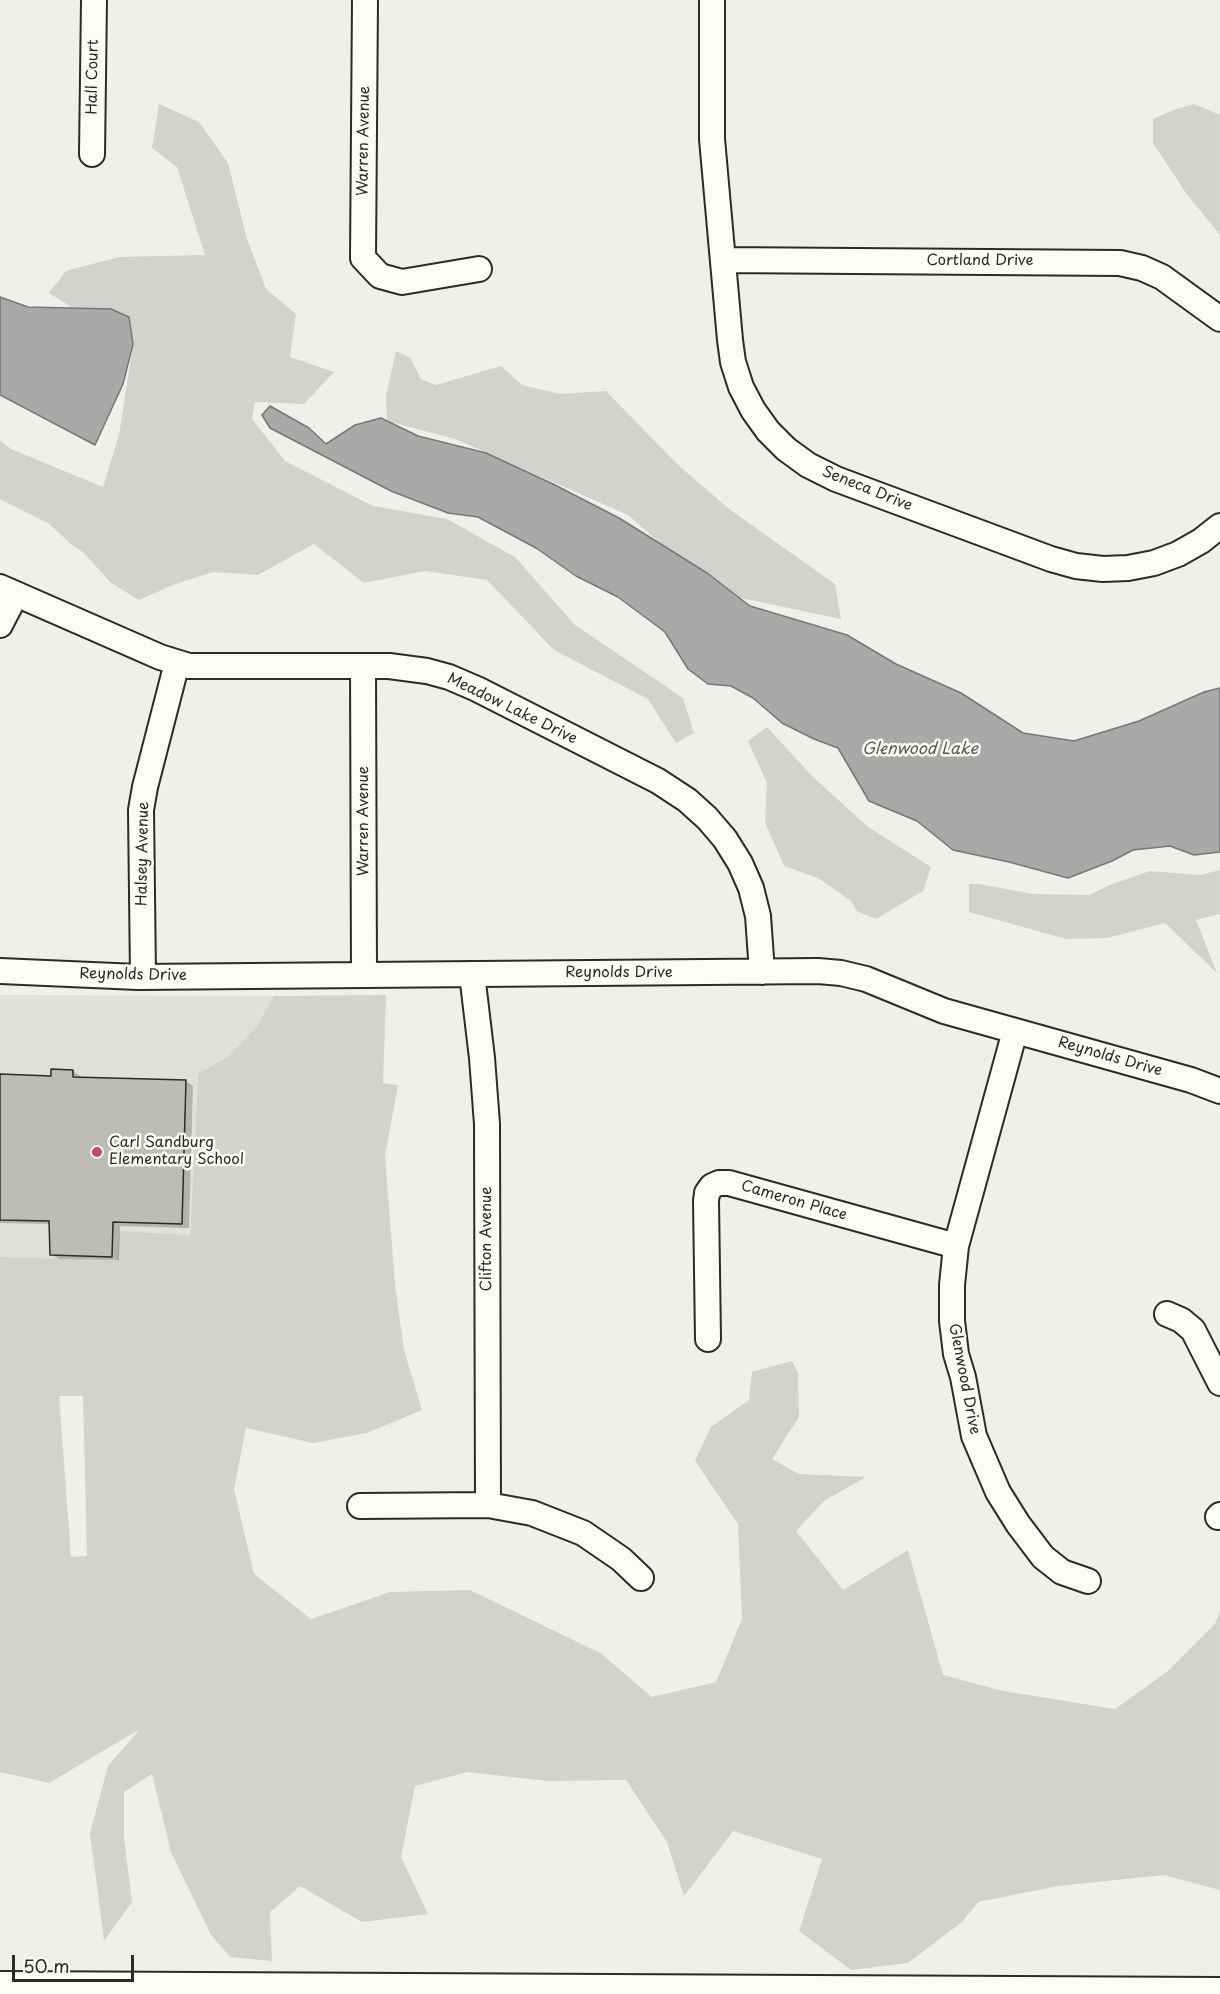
<!DOCTYPE html>
<html>
<head>
<meta charset="utf-8">
<style>
	body { margin:0 }
	#map { position:relative; width:1220px; height:1994px; overflow:hidden; background:#f0efeb; font-family:"Playpen Sans",sans-serif }
	canvas { display:block }
	.scale { position:absolute; left:12px; top:1955px; width:122px; height:27px; box-sizing:border-box; border:3px solid #2b2b2b; border-top:0; padding-left:8px; font-size:18px; line-height:21px; white-space:nowrap; color:#2b2b2b; -webkit-text-stroke:4px #fdfcf7; paint-order:stroke }
</style>
</head>
<body>
<div id="map">
<canvas width="1220" height="1994"></canvas>
<div class="scale">50 m</div>
</div>
<script>
const g = document.querySelector('canvas').getContext('2d');
g.lineJoin = 'round';
function fill(path, color) { g.fillStyle = color; g.fill(path, 'evenodd'); }
const toPath = rows => new Path2D(rows.map(r => 'M' + r).join(''));
function strokePath(path, color, width, dash) { g.strokeStyle = color; g.lineWidth = width; g.lineCap = dash ? 'butt' : 'round'; g.setLineDash(dash || []); g.stroke(path); }
function label(font, color, halo, rows, align = 'center') {
  g.font = font + ' "Playpen Sans",sans-serif'; g.lineWidth = 5; g.setLineDash([]); g.textBaseline = 'middle'; g.strokeStyle = halo; g.fillStyle = color; for (const [text, x, y, turn = 0] of rows) {
    g.save(); g.translate(x, y); g.rotate((+turn || 0) * Math.PI / 180); g.textAlign = isNaN(turn) ? turn : align; if (halo) g.strokeText(text, 0, 0); g.fillText(text, 0, 0); g.restore();
  }
}
fill(toPath([
	[0,995,274,996,257,1026,229,1056,198,1074,190,1235,119,1231,117,1260,0,1257]
]), '#e1e0dc');
fill(toPath([
	[159,104,199,122,228,163,247,239,266,289,296,314,290,357,334,372,304,404,255,402,252,419,285,461,373,506,447,519,515,557,575,625,683,698,694,733,676,743,648,699,554,650,487,580,425,571,364,583,314,544,258,575,213,572,173,585,139,600,111,583,84,553,71,544,48,523,0,499,0,440,11,449,103,487,119,435,133,344,129,317,73,308,49,293,66,271,119,257,205,255,177,167,152,148],
	[1194,104,1220,115,1220,235,1186,193,1153,143,1153,119,1176,109],
	[396,351,410,358,421,379,436,385,501,366,522,385,560,394,606,391,677,464,729,509,835,584,841,619,717,593,628,515,455,439,387,421,386,396],
	[767,727,812,776,868,827,931,867,923,891,876,919,857,911,851,901,818,878,784,866,765,822,767,783,748,741],
	[1220,870,1220,914,1196,920,1217,973,1165,923,1107,938,1066,939,969,912,969,884,979,884,1033,894,1089,895,1112,884,1150,871,1200,875],
	[386,995,383,1083,398,1085,385,1156,395,1284,404,1350,422,1410,367,1433,313,1443,246,1428,234,1489,254,1574,311,1619,390,1592,470,1590,600,1653,652,1697,716,1682,742,1619,738,1524,695,1461,711,1427,749,1400,752,1372,792,1361,798,1373,799,1417,772,1459,799,1474,866,1477,824,1501,796,1531,843,1590,908,1550,943,1675,1003,1691,1115,1709,1168,1671,1215,1624,1220,1611,1220,1890,1164,1875,1058,1886,978,1902,962,1922,908,1963,851,1970,799,1931,822,1859,733,1831,684,1896,667,1842,626,1780,547,1781,468,1772,415,1786,401,1857,428,1914,362,1922,300,1886,270,1912,272,1961,230,1957,211,1935,171,1852,152,1774,124,1792,124,1838,132,1902,104,1941,90,1833,108,1766,140,1729,49,1783,0,1772,0,1257,116,1260,119,1231,190,1235,198,1074,229,1056,257,1026,274,996],
	[59,1396,83,1396,87,1556,71,1557]
]), '#d3d2cf');
const water = toPath([
	[0,297,28,307,111,309,129,317,133,344,123,384,95,445,0,395,0,297],
	[270,406,309,428,326,444,355,425,381,418,418,436,486,453,553,484,619,518,707,573,750,606,847,635,896,664,961,693,1023,733,1074,741,1139,721,1204,692,1220,688,1220,852,1194,855,1170,846,1133,850,1112,861,1068,878,1009,862,953,850,917,821,869,801,838,748,814,739,782,723,753,698,731,686,708,684,688,669,665,632,618,597,576,576,536,548,478,517,448,513,391,491,270,428,262,415,270,406]
]);
fill(water, '#aaa9a7');
strokePath(water, '#777775', 1.5);
fill(toPath([
	[73,1071,80,1076,80,1078,186,1081,193,1086,189,1228,120,1226,119,1260,59,1259,51,1254,51,1224,0,1223,0,1076,52,1077]
]), '#0003');
const building = toPath([
	[51,1069,73,1070,73,1077,186,1080,182,1224,113,1222,112,1257,50,1255,49,1221,0,1220,0,1074,51,1076,51,1069]
]);
fill(building, '#bdbcb8');
strokePath(building, '#2b2b2b', 1.5);
const minor = toPath([
	[365,0,363,258,380,276,402,282,479,269],
	[712,0,712,139,730,340,733,362,741,387,753,410,768,431,786,449,808,465,836,479,1051,559,1076,566,1103,569,1128,568,1154,563,1178,554,1201,541,1220,526],
	[92,154,94,0],
	[723,260,1120,263,1142,268,1162,277,1220,319],
	[0,587,160,657,189,666,389,666,427,671,449,677,477,689,658,781,687,800,707,818,725,839,740,863,751,888,758,916,762,972],
	[0,625,16,594],
	[363,666,364,975],
	[0,971,138,977,818,971,841,973,866,979,944,1011,1191,1080,1220,1091],
	[472,974,482,1058,487,1124,488,1505],
	[143,977,141,810,145,787,177,663],
	[1015,1031,956,1246,952,1285,952,1321,956,1354,963,1377,974,1436,998,1492,1018,1524,1043,1557,1062,1572,1088,1581],
	[1167,1314,1181,1320,1193,1330,1220,1383],
	[708,1339,706,1201,707,1193,712,1186,719,1183,729,1183,956,1246],
	[360,1506,488,1505,532,1513,583,1533,621,1559,641,1578],
	[1218,1517,1220,1515],
	[0,1984,1220,1990]
]);
strokePath(minor, '#2b2b2b', 28);
strokePath(minor, '#fdfcf7', 24);
for (const [x, y, r, color] of [
	[97,1152,6,"#d1495b"]
]) { const dot = new Path2D(); dot.arc(x, y, r, 0, 2 * Math.PI); g.fillStyle = color; g.fill(dot); strokePath(dot, '#fdfcf7', 2); }
label('15px', '#2b2b2b', '#fdfcf7', [
	["Hall Court",93,77,-89],
	["Warren Avenue",364,141,-89],
	["Cortland Drive",980,261],
	["Seneca Drive",867,489,22],
	["Meadow Lake Drive",512,709,26],
	["Warren Avenue",364,821,-90],
	["Halsey Avenue",143,854,-89],
	["Reynolds Drive",619,973],
	["Reynolds Drive",133,975,1],
	["Reynolds Drive",1110,1057,16],
	["Cameron Place",794,1201,16],
	["Clifton Avenue",487,1239,-90],
	["Glenwood Drive",964,1379,79]
]);
label('15px', '#2b2b2b', '#fdfcf7', [
	["Carl Sandburg",109,1143],
	["Elementary School",109,1160]
], 'left');
label('italic 16px', '#575756', '#fdfcf7', [
	["Glenwood Lake",920,750]
]);
</script>
</body>
</html>
